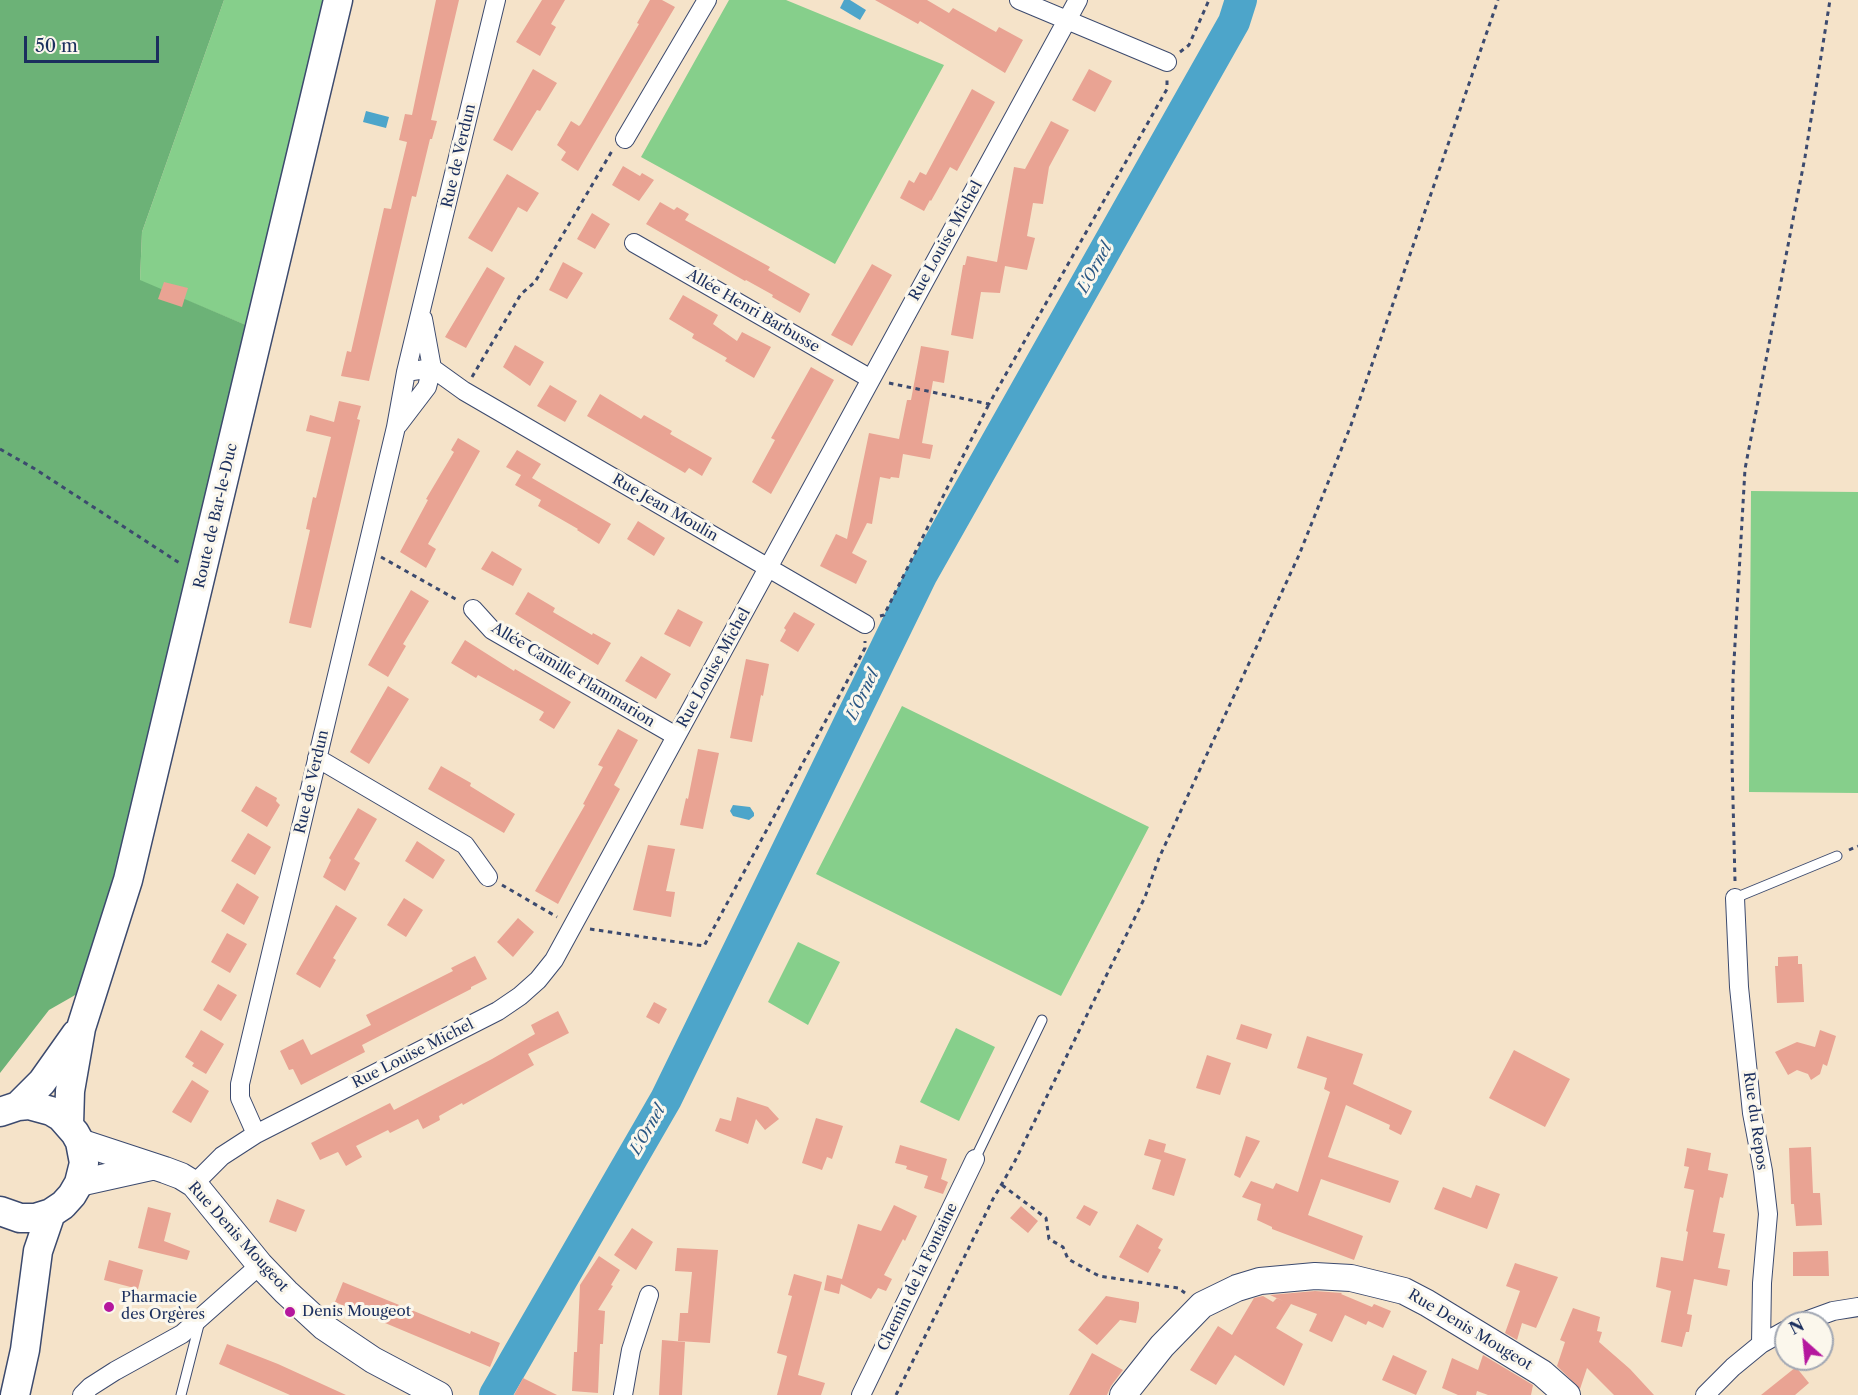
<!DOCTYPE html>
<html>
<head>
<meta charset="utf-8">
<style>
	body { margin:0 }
	#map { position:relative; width:1858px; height:1395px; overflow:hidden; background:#f5e3c9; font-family:"Libre Caslon Text",serif }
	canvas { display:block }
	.north { position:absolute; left:1774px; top:1311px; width:60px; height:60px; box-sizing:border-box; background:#fbf7ec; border:2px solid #a1a7b3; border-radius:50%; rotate:333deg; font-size:16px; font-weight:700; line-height:24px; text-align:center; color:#1b2f5e }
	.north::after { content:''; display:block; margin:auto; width:21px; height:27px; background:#b5179e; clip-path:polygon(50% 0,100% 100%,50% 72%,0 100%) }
	.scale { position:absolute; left:24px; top:36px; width:135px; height:27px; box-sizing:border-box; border:3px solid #1b2f5e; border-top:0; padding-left:8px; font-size:18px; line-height:21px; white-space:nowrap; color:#1b2f5e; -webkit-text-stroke:4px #fbf7ec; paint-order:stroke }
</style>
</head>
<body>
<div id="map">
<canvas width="1858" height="1395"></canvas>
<div class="north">N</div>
<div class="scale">50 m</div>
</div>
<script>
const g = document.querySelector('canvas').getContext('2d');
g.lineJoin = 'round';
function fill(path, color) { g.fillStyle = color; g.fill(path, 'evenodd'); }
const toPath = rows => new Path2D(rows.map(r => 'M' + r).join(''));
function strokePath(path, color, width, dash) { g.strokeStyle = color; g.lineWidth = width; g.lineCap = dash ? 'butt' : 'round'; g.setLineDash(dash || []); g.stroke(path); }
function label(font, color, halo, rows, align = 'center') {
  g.font = font + ' "Libre Caslon Text",serif'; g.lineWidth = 6; g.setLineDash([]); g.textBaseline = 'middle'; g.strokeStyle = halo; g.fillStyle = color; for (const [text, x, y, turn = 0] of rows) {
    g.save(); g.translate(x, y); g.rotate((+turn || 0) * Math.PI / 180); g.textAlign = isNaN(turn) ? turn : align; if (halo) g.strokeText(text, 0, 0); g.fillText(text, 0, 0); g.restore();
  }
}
fill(toPath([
	[224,0,349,0,267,334,140,281,142,232],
	[729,0,786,0,944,65,835,264,641,157],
	[1751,491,1858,492,1858,793,1749,792],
	[902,706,1149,827,1061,996,816,874],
	[798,942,840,962,808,1025,768,1002],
	[956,1028,995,1047,959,1121,920,1102]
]), '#86cf8b');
fill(toPath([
	[0,0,224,0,142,232,140,280,267,334,112,974,49,1010,0,1073]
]), '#6cb277');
fill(toPath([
	[844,0,850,0,866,10,860,20,840,8],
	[366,111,389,117,386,128,363,122],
	[733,805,750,807,754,813,754,816,749,820,733,816,730,811]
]), '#4da5ca');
strokePath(toPath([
	[495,1395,666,1099,921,576,1234,22,1241,0]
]), '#4da5ca', 32);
fill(toPath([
	[436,0,459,0,431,120,437,121,432,139,430,139,416,197,412,196,369,381,341,376,347,351,351,352,384,208,391,209,407,142,399,140,405,114,412,115],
	[542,0,565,0,551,24,556,27,540,56,516,42],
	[650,0,662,0,675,7,578,171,561,160,566,152,557,145,571,121,579,126,581,124,639,24,637,23],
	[875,0,927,0,949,13,953,8,996,32,999,27,1023,40,1005,73,920,21,918,24],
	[533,69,557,83,540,111,537,110,512,151,493,140],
	[1089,69,1112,81,1095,112,1072,100],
	[972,89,995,102,957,171,950,167,931,201,930,200,924,211,900,198,909,180,914,183,920,172,926,175],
	[1051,121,1069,130,1049,167,1043,204,1033,203,1027,236,1035,238,1027,270,1005,266,1000,293,981,292,973,339,951,335,963,265,965,265,967,256,997,262,1014,167,1025,169],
	[623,166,640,176,642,173,654,180,639,201,612,185],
	[507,174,539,193,527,212,518,207,492,252,468,238],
	[660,202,674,210,677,207,689,214,685,220,770,267,768,270,810,294,800,313,772,297,773,295,746,280,745,281,646,224],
	[592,213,610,224,595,249,577,239],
	[563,262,583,273,567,299,549,290],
	[872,264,892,275,852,346,831,335],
	[487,267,505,278,466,348,445,337],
	[164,282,188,288,182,307,158,299],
	[683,295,718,315,713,324,737,341,742,332,771,347,754,378,725,361,727,358,692,338,694,334,669,319],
	[515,345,544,362,530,386,503,367],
	[921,346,949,351,944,383,933,381,922,443,933,445,930,459,903,454,899,478,891,477,890,479,880,477,872,524,867,523,852,553,867,561,856,584,820,566,836,534,847,539,869,433,899,439,907,400,911,400],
	[811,367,834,380,771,494,752,482,775,440,771,438],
	[550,385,577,401,565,422,537,406],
	[600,394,641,419,644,415,672,431,670,434,712,458,702,476,689,468,685,473,587,416],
	[339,401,361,406,357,419,360,420,311,628,289,623,310,530,306,529,313,497,316,498,331,437,306,431,310,415,334,422],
	[458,438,480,451,428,544,436,549,426,568,400,552,428,500,426,499,454,452,451,450],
	[517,450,541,464,532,478,611,524,599,544,577,530,578,529,538,506,541,500,515,485,521,475,506,467],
	[638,521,665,538,654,556,627,539],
	[492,551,522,569,513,586,481,569],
	[411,590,429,601,403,644,406,646,388,677,368,665],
	[528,592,555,608,553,612,592,635,593,633,611,643,598,665,515,614],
	[678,609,703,622,690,647,664,634],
	[794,612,815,624,798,652,780,641,786,630,784,628],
	[465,640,514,671,515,669,571,702,554,729,539,720,544,712,478,675,476,678,451,663],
	[641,656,671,674,656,699,625,681],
	[746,659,769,664,763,696,761,695,752,742,730,738],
	[388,686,409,699,369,764,350,752],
	[618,729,638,740,614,785,620,789,558,904,535,891,585,805,583,804,603,767,598,765],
	[698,749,719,753,703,829,680,825,686,798,688,799],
	[441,766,471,783,470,786,515,814,504,833,428,789],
	[256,786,277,798,276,801,280,805,267,827,241,811],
	[358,808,377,819,354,859,360,863,345,891,323,877,331,860,329,858],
	[248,833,271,847,255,875,231,861],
	[417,841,445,860,433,879,405,861],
	[648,845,675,849,666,891,675,892,671,917,633,910],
	[237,883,259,897,244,925,221,911],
	[404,898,423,910,406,937,387,925],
	[336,905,357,918,333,958,336,960,320,988,296,974],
	[518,918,534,932,513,957,497,942],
	[227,933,247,944,230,973,211,962],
	[475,956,487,979,471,987,471,989,362,1045,365,1052,301,1085,293,1069,289,1070,280,1051,303,1039,311,1055,371,1025,366,1015,453,971,451,968],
	[1798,956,1798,964,1802,964,1804,1002,1777,1003,1775,966,1778,966,1778,957],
	[218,984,237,995,221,1021,203,1010],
	[654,1002,667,1009,659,1024,646,1017],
	[558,1011,569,1033,528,1054,534,1065,463,1105,462,1103,439,1116,440,1120,423,1129,418,1119,390,1133,388,1130,356,1146,362,1157,346,1166,338,1152,320,1160,311,1143,390,1103,394,1110,492,1059,535,1034,531,1025],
	[1241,1024,1272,1034,1267,1049,1236,1039],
	[201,1030,224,1044,206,1074,192,1066,194,1063,185,1057],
	[1820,1030,1836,1036,1827,1066,1823,1064,1820,1074,1811,1080,1808,1074,1797,1070,1788,1075,1775,1052,1797,1042,1815,1047],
	[1307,1036,1363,1054,1353,1084,1412,1111,1401,1135,1389,1129,1390,1125,1346,1105,1328,1157,1399,1181,1390,1203,1321,1179,1308,1215,1363,1236,1354,1260,1272,1229,1272,1227,1257,1220,1261,1204,1242,1197,1251,1181,1273,1189,1276,1183,1298,1192,1330,1092,1324,1089,1327,1078,1297,1068],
	[1514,1050,1570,1079,1545,1127,1489,1098],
	[1207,1055,1231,1063,1220,1095,1196,1088],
	[192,1080,209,1091,191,1123,172,1112],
	[737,1097,768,1107,779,1119,765,1130,756,1119,748,1144,715,1131,720,1118,731,1121],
	[816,1118,843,1126,832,1159,827,1157,822,1170,802,1163],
	[1246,1136,1260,1141,1240,1178,1234,1175],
	[1149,1139,1166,1144,1164,1152,1186,1159,1174,1196,1152,1189,1161,1160,1144,1155],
	[900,1145,947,1159,941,1179,948,1182,943,1194,924,1188,928,1176,906,1169,907,1166,895,1163],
	[1811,1147,1813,1193,1820,1193,1822,1225,1796,1226,1794,1204,1791,1204,1789,1148],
	[1687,1148,1711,1153,1708,1170,1728,1174,1723,1198,1720,1197,1713,1232,1725,1234,1718,1268,1730,1270,1727,1286,1694,1279,1687,1314,1692,1315,1689,1332,1686,1332,1682,1347,1661,1342,1671,1291,1656,1287,1661,1257,1683,1261,1688,1232,1686,1231,1694,1190,1684,1188,1689,1167,1684,1166],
	[1476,1185,1500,1194,1487,1229,1434,1209,1443,1187,1471,1198],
	[277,1199,305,1210,296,1232,269,1222],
	[894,1205,917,1216,905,1241,903,1239,884,1275,892,1279,886,1291,878,1288,871,1299,841,1284,839,1294,824,1290,827,1275,842,1279,858,1224,881,1231],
	[1084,1205,1098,1212,1090,1226,1076,1218],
	[1021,1206,1038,1221,1028,1233,1010,1218],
	[148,1207,171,1213,164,1241,190,1251,187,1260,138,1248],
	[1137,1224,1163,1239,1158,1248,1161,1250,1148,1273,1119,1257],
	[632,1228,653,1242,636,1270,614,1255],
	[677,1248,718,1250,710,1343,678,1341,680,1313,688,1313,692,1272,675,1271],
	[1828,1251,1829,1276,1793,1276,1793,1252],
	[599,1256,620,1270,611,1285,613,1286,598,1310,605,1311,603,1344,600,1344,598,1393,572,1391,574,1352,577,1352,580,1285],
	[109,1260,143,1270,138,1289,104,1280],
	[1515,1263,1558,1277,1536,1328,1522,1323,1517,1340,1505,1333,1520,1291,1506,1286],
	[794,1274,822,1282,798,1375,825,1383,821,1395,777,1395,787,1356,777,1353,792,1296,788,1295],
	[343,1282,470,1334,471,1331,500,1343,490,1367,335,1302],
	[1315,1291,1342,1293,1341,1294,1372,1307,1374,1304,1391,1311,1383,1328,1368,1321,1366,1325,1345,1315,1332,1342,1309,1331,1317,1314,1291,1304,1276,1328,1303,1344,1284,1386,1235,1355,1216,1385,1190,1370,1218,1326,1232,1335,1254,1298,1263,1296,1273,1302,1277,1298,1283,1301,1270,1295],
	[1106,1296,1139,1302,1139,1308,1136,1323,1120,1320,1097,1345,1078,1330],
	[1573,1308,1600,1317,1597,1331,1602,1332,1599,1342,1630,1369,1654,1395,1614,1395,1587,1368,1580,1389,1557,1366,1565,1342,1560,1340],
	[662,1340,685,1342,682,1395,659,1395],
	[227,1344,278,1364,346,1395,290,1395,219,1364],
	[1092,1353,1123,1370,1111,1386,1107,1395,1069,1395],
	[1393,1355,1427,1371,1416,1395,1382,1380],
	[1483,1355,1533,1385,1531,1395,1488,1395,1477,1391,1476,1395,1458,1395,1442,1388,1452,1358,1478,1370],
	[1796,1367,1809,1383,1795,1395,1761,1395],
	[523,1378,557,1395,514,1395]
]), '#e9a393');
const lane = toPath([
	[1735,898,1837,856],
	[975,1159,1042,1020],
	[181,1395,200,1321]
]);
const street = toPath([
	[1019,0,1167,62],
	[625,139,707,0],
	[634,243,871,379],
	[406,372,432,368,464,391,865,624],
	[398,425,427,387,432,368,423,319],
	[473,609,492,630,676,736],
	[317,758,465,845,488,877],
	[1735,898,1739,987,1752,1113,1763,1171,1768,1214,1762,1283,1761,1344],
	[256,1134,240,1098,240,1084,396,427,406,372,496,0],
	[194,1184,222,1156,256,1134,498,1011,520,996,538,980,554,960,1078,0],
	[1800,1323,1833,1311,1858,1307],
	[82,1395,90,1387,115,1371,182,1334,260,1265],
	[623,1395,631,1350,649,1295],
	[861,1395,975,1159],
	[1705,1395,1733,1367,1761,1344,1786,1330]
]);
const secondary = toPath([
	[80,1142,165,1170,181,1176,194,1184,260,1265,286,1292,324,1327,373,1360,439,1395],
	[79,1183,151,1167],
	[1123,1395,1162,1346,1202,1305,1237,1288,1260,1281,1315,1276,1351,1278,1404,1291,1427,1303,1542,1373,1567,1395]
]);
const primary = toPath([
	[18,1106,42,1082,76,1034],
	[0,1112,18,1106,29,1105,51,1111,61,1117,75,1133,80,1142,84,1163,79,1183,72,1195,63,1205,51,1213,35,1218,20,1218,0,1211],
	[69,1125,70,1091,81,1028,128,880,338,0],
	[15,1395,25,1350,38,1251,51,1213]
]);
strokePath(lane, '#3c4a6e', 11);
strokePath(street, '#3c4a6e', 20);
strokePath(secondary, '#3c4a6e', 28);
strokePath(primary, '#3c4a6e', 31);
strokePath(toPath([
	[1180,52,1189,45,1209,0],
	[472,377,521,294,535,282,612,151],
	[889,383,989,404,1167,89,1167,80],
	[0,449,35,469,181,564],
	[381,557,459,601],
	[880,616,884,615,989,404],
	[1849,850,1858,846],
	[1735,881,1732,761,1733,679,1745,469,1805,157,1830,0],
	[502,885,557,917],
	[590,929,704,946,865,648,865,641],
	[1002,1185,1046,1218,1049,1239,1063,1247,1068,1259,1099,1276,1178,1288,1185,1293],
	[896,1395,993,1199,1014,1163,1145,897,1159,858,1299,555,1351,425,1498,0]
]), '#3c4a6e', 3, [4.5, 4.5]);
strokePath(lane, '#fff', 9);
strokePath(street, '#fff', 18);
strokePath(secondary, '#fff', 26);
strokePath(primary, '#fff', 28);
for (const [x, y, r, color] of [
	[109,1307,6,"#b5179e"],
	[290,1312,6,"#b5179e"]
]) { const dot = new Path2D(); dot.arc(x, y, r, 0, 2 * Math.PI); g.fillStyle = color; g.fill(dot); strokePath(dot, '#fbf7ec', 2); }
label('15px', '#1b2f5e', '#fbf7ec', [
	["Rue de Verdun",459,156,-77],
	["Rue Louise Michel",946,241,-61],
	["Allée Henri Barbusse",753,311,30],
	["Rue Jean Moulin",665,508,30],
	["Route de Bar-le-Duc",216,516,-77],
	["Rue Louise Michel",714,668,-61],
	["Allée Camille Flammarion",573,675,31],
	["Rue de Verdun",312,782,-77],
	["Rue Louise Michel",413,1054,-27],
	["Rue du Repos",1755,1121,82],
	["Rue Denis Mougeot",238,1237,48],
	["Chemin de la Fontaine",918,1277,-64],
	["Rue Denis Mougeot",1470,1330,31]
]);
label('15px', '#1b2f5e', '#fbf7ec', [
	["Pharmacie",121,1298],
	["des Orgères",121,1315],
	["Denis Mougeot",302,1312]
], 'left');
label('italic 16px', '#2c5884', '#fbf7ec', [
	["L'Ornel",1095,268,-61],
	["L'Ornel",863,695,-64],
	["L'Ornel",648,1130,-60]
]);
</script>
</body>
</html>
